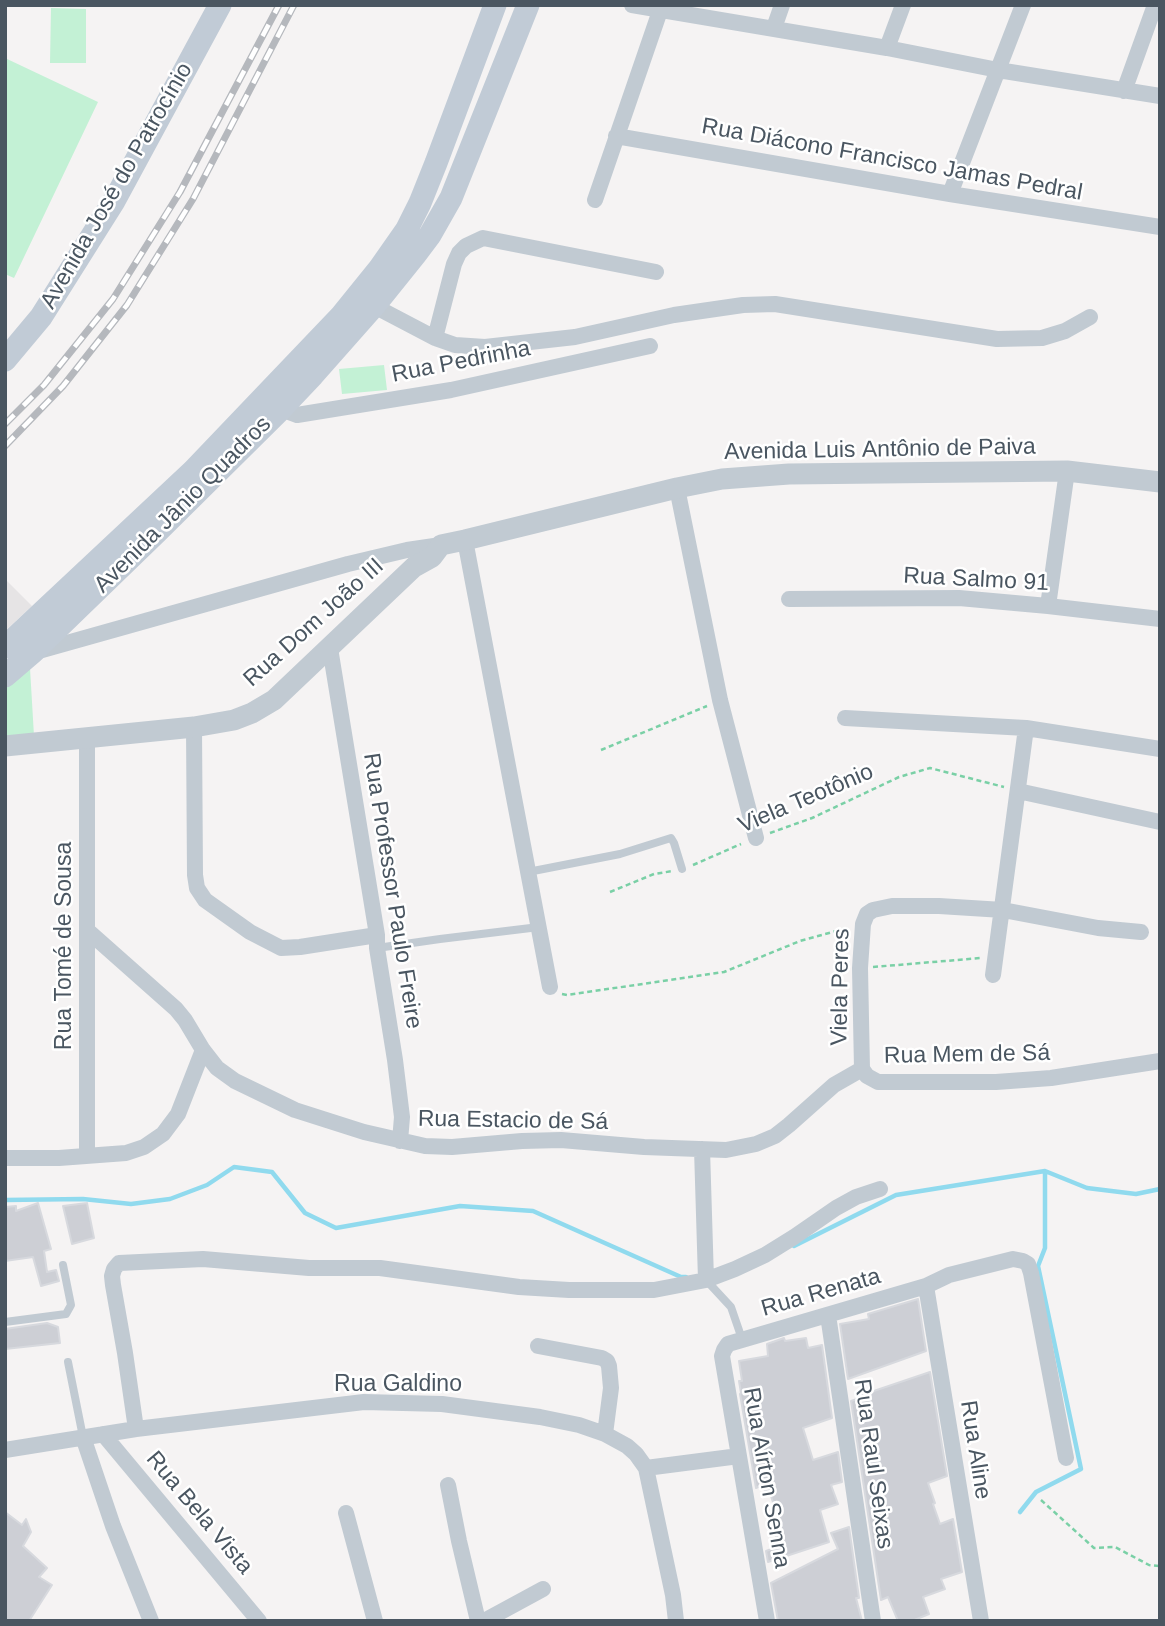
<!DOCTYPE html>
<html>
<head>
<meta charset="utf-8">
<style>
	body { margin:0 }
	#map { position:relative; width:1165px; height:1626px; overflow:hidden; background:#f5f3f3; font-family:Arial,sans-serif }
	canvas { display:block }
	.frame { position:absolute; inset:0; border:7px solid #4a5661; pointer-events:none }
</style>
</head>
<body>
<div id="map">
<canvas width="1165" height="1626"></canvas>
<div class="frame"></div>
</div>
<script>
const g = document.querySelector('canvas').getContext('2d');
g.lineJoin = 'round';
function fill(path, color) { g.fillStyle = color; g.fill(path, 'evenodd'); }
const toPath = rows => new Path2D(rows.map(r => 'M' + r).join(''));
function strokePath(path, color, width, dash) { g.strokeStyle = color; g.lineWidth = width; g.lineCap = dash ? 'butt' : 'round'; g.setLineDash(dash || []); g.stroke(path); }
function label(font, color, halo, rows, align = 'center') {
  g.font = font + ' Arial,sans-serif'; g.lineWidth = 5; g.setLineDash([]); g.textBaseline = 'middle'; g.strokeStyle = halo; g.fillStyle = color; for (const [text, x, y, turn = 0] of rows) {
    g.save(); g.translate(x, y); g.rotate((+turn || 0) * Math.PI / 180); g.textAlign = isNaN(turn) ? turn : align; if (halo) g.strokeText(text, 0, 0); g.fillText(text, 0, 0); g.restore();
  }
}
fill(toPath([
	[5,579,32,606,5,631]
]), '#e6e4e5');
fill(toPath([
	[51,8,86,9,86,63,50,63],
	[5,58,98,102,14,278,5,274],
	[384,365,387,390,342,394,339,369],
	[30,668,34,736,5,740,5,689]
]), '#c3f1d5');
strokePath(toPath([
	[5,1200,83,1199,131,1204,170,1199,207,1185,234,1167,272,1172,305,1213,336,1228,460,1206,533,1211,681,1277,686,1277],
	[794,1246,896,1195,1045,1171,1087,1188,1136,1194,1160,1189],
	[1020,1512,1036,1492,1081,1469,1038,1266,1045,1248,1045,1171]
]), '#90daee', 4.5);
const building = toPath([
	[38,1203,51,1249,44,1251,47,1272,56,1270,59,1281,41,1286,33,1257,5,1261,5,1207,16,1206,16,1211,38,1203],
	[87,1203,94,1238,72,1244,63,1206,87,1203],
	[918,1299,926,1351,848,1379,840,1324,869,1319,868,1314,918,1299],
	[47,1323,58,1327,60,1343,5,1349,5,1329,47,1323],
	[784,1338,785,1341,806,1338,808,1348,822,1345,832,1418,803,1428,813,1460,838,1452,842,1482,831,1485,838,1504,820,1510,829,1542,768,1562,766,1551,777,1547,775,1539,777,1539,769,1518,777,1515,770,1493,766,1494,763,1485,756,1488,740,1394,741,1393,739,1381,742,1381,739,1361,768,1356,767,1344,784,1338],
	[930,1372,947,1476,928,1483,935,1503,933,1504,940,1524,953,1519,962,1572,941,1579,945,1589,923,1597,929,1614,912,1621,898,1621,888,1597,881,1600,851,1401,860,1398,859,1396,930,1372],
	[5,1512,22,1525,26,1519,31,1532,23,1546,47,1568,39,1577,52,1585,29,1621,5,1621,5,1512],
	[849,1527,859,1598,856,1598,862,1621,778,1621,771,1583,838,1549,831,1533,849,1527]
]);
fill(building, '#cdcfd5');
strokePath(building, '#d7d9de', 2);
strokePath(toPath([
	[601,750,707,706],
	[770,833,812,818,899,777,930,768,1004,787],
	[693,865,741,844],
	[610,892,654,874,673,871],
	[873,967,981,958],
	[562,994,567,995,724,972,800,941,847,928],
	[1041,1500,1094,1548,1115,1547,1149,1565,1160,1566]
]), '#7ad0a6', 2.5, [5, 3.5]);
strokePath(toPath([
	[528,872,620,854,671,838,674,843,682,869],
	[377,948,440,939,539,927],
	[706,1280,731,1307,742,1339],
	[5,1322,66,1314,71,1305,63,1265],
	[68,1362,83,1437]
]), '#c1cad2', 8);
strokePath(toPath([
	[632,5,887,48,998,70,1160,96],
	[774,28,782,5],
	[887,48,903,5],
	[1124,91,1155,5],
	[616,136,950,194,1160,227],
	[950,194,1023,5],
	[595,200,662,5],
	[374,306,435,338,455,345,485,347,575,337,674,315,743,305,775,304,997,339,1042,338,1065,331,1090,317],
	[435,338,454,264,459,253,466,246,483,238,656,272],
	[281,409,297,415,451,390,650,346],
	[677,488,720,700,756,838],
	[465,540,550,987],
	[789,599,959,598,1048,606,1160,619],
	[1048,606,1067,471],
	[330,648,377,935,377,948,395,1060,402,1117,400,1141],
	[35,652,348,564,407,550,441,545],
	[845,718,1026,728,1160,749],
	[194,727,195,875,197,888,205,900,250,932,281,948,300,947,377,935],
	[1018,791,1160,822],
	[88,931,176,1009,185,1020,203,1050,217,1068,235,1081,295,1110,364,1132,425,1146,452,1147,522,1141,561,1140,644,1147,726,1150,756,1144,775,1136,789,1125,834,1085,862,1069],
	[993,975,1026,728],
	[862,1069,860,968,863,924,867,914,873,910,892,906,939,906,1003,910,1098,928,1141,932],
	[862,1069,867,1076,878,1082,996,1082,1051,1078,1160,1061],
	[702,1149,706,1280],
	[87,1156,87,737],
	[5,1158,59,1158,126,1153,144,1147,163,1134,178,1114,203,1050],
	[926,1286,981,1621],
	[828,1315,873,1621],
	[538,1346,602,1358,607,1361,609,1366,611,1388,605,1434],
	[136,1429,125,1353,113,1285,112,1276,114,1269,119,1263,203,1259,309,1268,380,1268,519,1287,569,1290,654,1290,706,1280,735,1269,765,1255,794,1237,836,1208,856,1197,880,1189],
	[103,1434,259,1621],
	[83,1437,113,1526,151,1621],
	[5,1450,136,1429,364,1402,442,1404,540,1417,579,1425,605,1434,627,1446,636,1454,646,1468,673,1595,676,1621],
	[646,1468,739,1456],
	[448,1485,459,1541,478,1621],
	[346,1513,375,1621],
	[484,1621,543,1589],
	[767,1621,722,1356,724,1350,728,1344,926,1286,949,1275,1013,1259,1023,1261,1028,1264,1031,1273,1066,1458]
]), '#c1cad2', 16);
strokePath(toPath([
	[5,746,194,727,234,720,252,713,274,700,414,567,432,557,441,545,465,540,677,488,722,479,789,474,1067,471,1160,482]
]), '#c1cad2', 21);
strokePath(toPath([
	[5,360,41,317,114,201,220,5],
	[5,647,193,471,341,316,379,269,407,229,420,203,436,163,495,5],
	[5,676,33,652,158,531,277,413,313,375,374,306,415,255,430,235,451,198,528,5]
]), '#c1cbd6', 23);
const rail = toPath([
	[5,424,44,385,113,299,180,192,279,5],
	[5,446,63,386,127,305,193,199,294,5]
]);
strokePath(rail, '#b5b8bd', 7);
strokePath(rail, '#fff', 4.5, [13]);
label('23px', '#4a5661', '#fff', [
	["Rua Diácono Francisco Jamas Pedral",892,160,10],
	["Avenida José do Patrocínio",117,186,-60],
	["Rua Pedrinha",461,362,-11],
	["Avenida Luis Antônio de Paiva",880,450,-1],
	["Avenida Jânio Quadros",183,505,-45],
	["Rua Salmo 91",976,580,3],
	["Rua Dom João III",314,623,-42],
	["Viela Teotônio",806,799,-23],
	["Rua Professor Paulo Freire",392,891,81],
	["Rua Tomé de Sousa",65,946,-90],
	["Viela Peres",841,987,-89],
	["Rua Mem de Sá",967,1055,-1],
	["Rua Estacio de Sá",513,1121,1],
	["Rua Renata",821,1293,-16],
	["Rua Galdino",398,1385],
	["Rua Aline",975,1450,81],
	["Rua Raul Seixas",873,1464,82],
	["Rua Aírton Senna",766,1478,80],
	["Rua Bela Vista",199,1513,50]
]);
</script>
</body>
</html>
